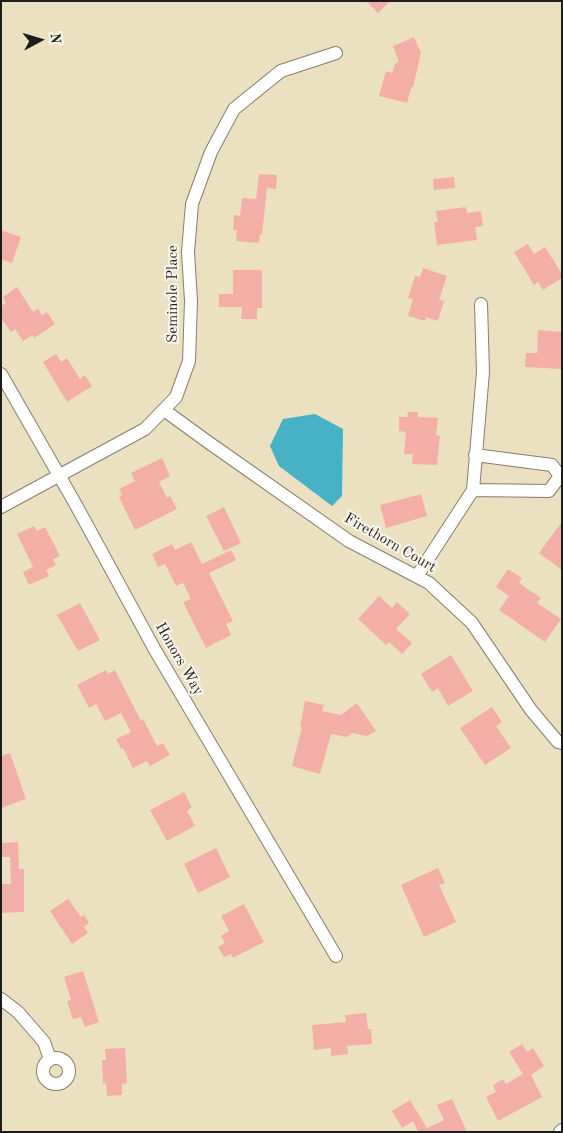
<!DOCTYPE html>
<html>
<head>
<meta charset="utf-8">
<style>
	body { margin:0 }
	#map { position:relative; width:563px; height:1133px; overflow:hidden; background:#ebe1c0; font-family:"Old Standard TT",serif }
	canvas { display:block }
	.frame { position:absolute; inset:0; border:2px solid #1c1c1c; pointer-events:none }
	.north { position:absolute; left:15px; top:15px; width:50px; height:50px; -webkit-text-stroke:4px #fbf7ec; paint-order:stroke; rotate:84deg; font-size:14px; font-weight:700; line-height:20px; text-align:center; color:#1c1c1c }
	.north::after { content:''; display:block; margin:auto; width:18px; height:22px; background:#1c1c1c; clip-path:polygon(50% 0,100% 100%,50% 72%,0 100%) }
</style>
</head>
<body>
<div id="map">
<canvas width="563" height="1133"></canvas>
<div class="frame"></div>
<div class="north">N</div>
</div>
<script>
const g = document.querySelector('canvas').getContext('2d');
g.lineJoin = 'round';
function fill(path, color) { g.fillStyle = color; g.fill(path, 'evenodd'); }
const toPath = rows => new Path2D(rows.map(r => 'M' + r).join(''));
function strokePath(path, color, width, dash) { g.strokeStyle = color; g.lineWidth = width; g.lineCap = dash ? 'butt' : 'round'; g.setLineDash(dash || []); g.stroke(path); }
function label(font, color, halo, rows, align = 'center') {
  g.font = font + ' "Old Standard TT",serif'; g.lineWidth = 4; g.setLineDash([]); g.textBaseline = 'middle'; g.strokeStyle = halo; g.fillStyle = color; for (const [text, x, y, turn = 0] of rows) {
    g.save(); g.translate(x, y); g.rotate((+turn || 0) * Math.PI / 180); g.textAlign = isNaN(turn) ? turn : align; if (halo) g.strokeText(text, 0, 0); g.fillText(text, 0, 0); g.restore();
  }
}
fill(toPath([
	[315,414,343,429,342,496,332,506,279,466,270,446,283,419]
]), '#47b2c5');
fill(toPath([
	[366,1,390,1,378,13],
	[414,37,421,53,413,87,411,88,407,103,379,96,386,71,392,73,395,64,399,62,393,46],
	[259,174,277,175,276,189,267,188,262,235,260,234,259,243,236,241,237,230,233,230,234,215,240,216,242,198,256,199],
	[454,177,455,188,434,190,433,179],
	[466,207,467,213,481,211,483,226,475,227,477,240,437,245,434,222,438,222,436,211],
	[1,230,21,237,12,263,1,259],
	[528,244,534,254,545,247,562,274,562,278,543,290,538,282,534,285,514,252],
	[423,268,447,276,439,300,444,301,438,321,426,317,425,321,408,316,413,299,408,298,415,276,420,277],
	[233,270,262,270,262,308,257,308,257,319,241,319,242,307,219,307,219,294,233,294],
	[17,287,33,312,38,309,42,315,47,312,55,324,34,338,32,335,23,341,15,329,11,332,1,318,1,306,6,303,3,297],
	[538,330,562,332,562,369,525,367,526,353,537,353],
	[56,354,61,362,67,358,80,379,85,375,92,386,67,402,43,362],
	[408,412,418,412,418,417,438,418,436,435,440,436,437,465,412,464,413,454,404,454,406,432,399,431,399,417,407,417],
	[162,458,170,476,159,482,167,498,170,496,177,509,135,530,119,497,122,495,119,489,135,481,131,473],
	[421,494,427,516,386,528,380,505],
	[224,507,241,543,224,551,206,516],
	[562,522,562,570,539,553],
	[34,526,37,531,45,527,60,556,53,559,56,565,46,570,49,576,29,585,23,572,33,567,17,534],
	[191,542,202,564,231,550,236,560,209,573,233,621,226,624,231,635,206,648,183,602,191,599,183,583,176,586,165,564,158,567,152,554,172,544,175,550],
	[508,569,522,578,519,583,541,598,537,603,561,619,545,642,499,610,509,596,496,587],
	[379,596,392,608,397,602,410,614,396,629,412,643,402,654,389,642,386,645,358,619],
	[80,603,100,640,78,651,57,615],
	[451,655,473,691,448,706,438,688,432,692,421,674],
	[106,670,108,674,115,670,141,721,143,719,157,746,163,743,170,755,150,766,147,761,133,768,123,748,121,749,116,739,131,732,121,713,105,721,96,704,89,708,77,685],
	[305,701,324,705,322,711,341,715,357,703,376,731,367,736,352,733,347,737,331,734,320,774,292,766,302,727,300,727],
	[492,707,502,722,496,726,511,748,485,765,460,728],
	[10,753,26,799,1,808,1,756],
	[184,792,192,807,187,811,195,826,167,841,150,810],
	[18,842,19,869,24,869,24,912,1,913,1,884,11,884,10,857,1,857,1,843],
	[216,848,230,877,198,893,184,864],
	[438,868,445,883,439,885,456,922,424,937,401,885],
	[68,899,81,917,84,915,89,923,84,927,88,933,72,944,50,911],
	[244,904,264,942,233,958,231,954,224,957,218,947,225,943,221,936,229,931,221,916],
	[83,971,99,1022,85,1027,81,1017,73,1019,67,1001,71,1000,64,977],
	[366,1013,368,1029,371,1029,372,1044,347,1046,348,1054,331,1056,331,1048,314,1050,312,1025,346,1022,345,1015],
	[522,1044,527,1052,533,1048,544,1066,531,1075,542,1097,498,1121,486,1097,496,1092,493,1085,503,1079,506,1084,523,1074,509,1052],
	[125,1048,127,1083,122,1084,122,1095,107,1096,106,1083,103,1084,102,1060,106,1060,105,1049],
	[452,1099,467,1132,418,1132,413,1121,402,1128,392,1111,410,1100,427,1128,444,1120,437,1105]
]), '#f3afa7');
const minor = toPath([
	[1,374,76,505,155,650,336,956],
	[164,410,208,442,349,541,429,583,472,623,531,710,558,742,562,743],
	[473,490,549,491,560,476,552,465,475,455],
	[1,507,145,429,176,397,189,361,191,301,188,252,192,204,211,152,234,109,281,71,336,53],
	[417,576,473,490,483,372,481,304],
	[1,999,18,1012,44,1042,50,1059],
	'43 1071a13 13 0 1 1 26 0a13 13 0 1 1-26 0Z',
	[560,1132,562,1130]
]);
strokePath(minor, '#847e6e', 14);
strokePath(minor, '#fff', 12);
label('15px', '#1c1c1c', '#fbf7ec', [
	["Seminole Place",173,294,-90],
	["Firethorn Court",390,543,30],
	["Honors Way",179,659,60]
]);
</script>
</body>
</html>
